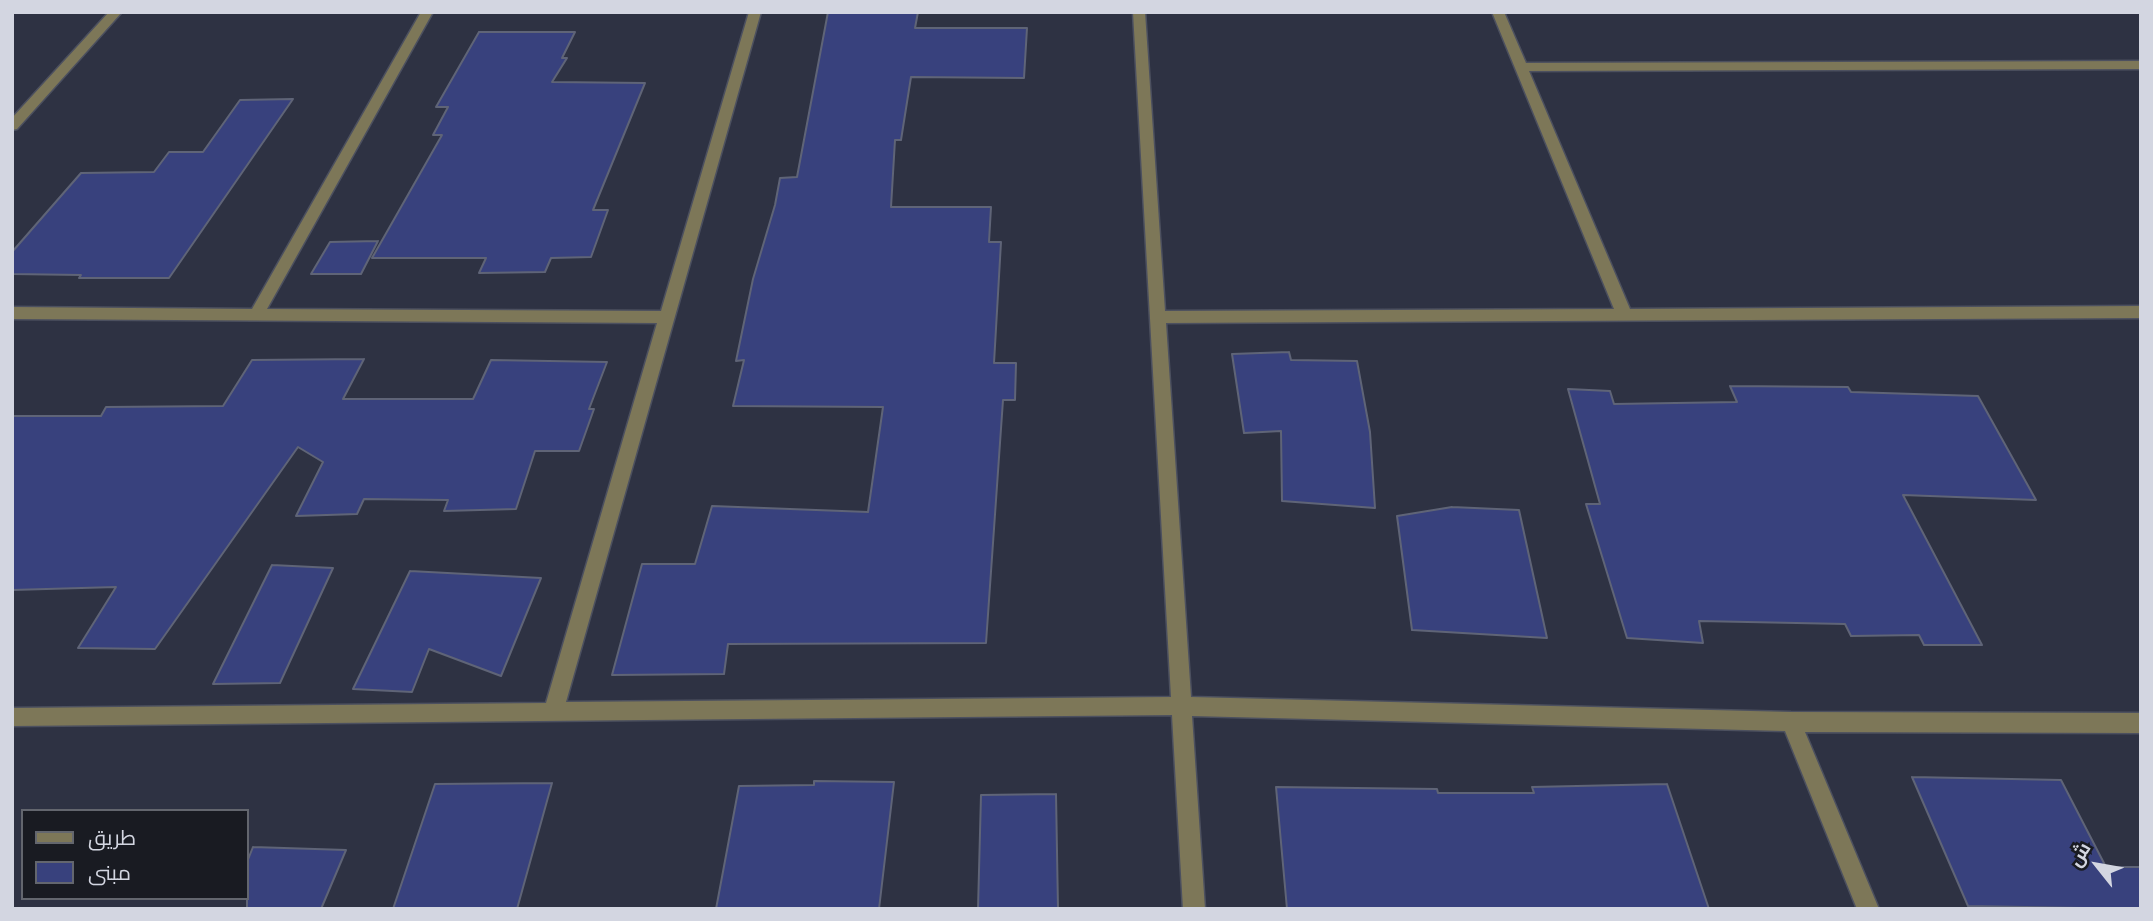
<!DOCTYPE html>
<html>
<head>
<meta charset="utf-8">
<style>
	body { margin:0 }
	#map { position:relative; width:2153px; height:921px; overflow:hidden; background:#2e3243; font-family:"Source Serif 4",Cairo,serif }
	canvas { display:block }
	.frame { position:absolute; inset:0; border:14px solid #d3d6e1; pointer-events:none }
	.legend { position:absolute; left:21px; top:809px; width:228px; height:91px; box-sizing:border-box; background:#191b22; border:2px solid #63666e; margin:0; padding:9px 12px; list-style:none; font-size:21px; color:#d3d6e1 }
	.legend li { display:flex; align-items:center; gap:14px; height:35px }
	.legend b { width:35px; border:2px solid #63666e }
	.north { position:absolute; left:2062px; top:830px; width:70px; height:70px; -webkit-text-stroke:5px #191b22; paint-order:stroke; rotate:301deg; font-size:19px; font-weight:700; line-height:28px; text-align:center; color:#d3d6e1 }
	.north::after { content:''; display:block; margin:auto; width:24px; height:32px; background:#d3d6e1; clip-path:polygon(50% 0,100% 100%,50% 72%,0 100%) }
</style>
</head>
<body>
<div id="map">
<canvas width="2153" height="921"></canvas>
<div class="frame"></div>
<ul class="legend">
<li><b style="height:9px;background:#7d7758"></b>طريق</li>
<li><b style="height:19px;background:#38417d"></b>مبنى</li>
</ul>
<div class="north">ش</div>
</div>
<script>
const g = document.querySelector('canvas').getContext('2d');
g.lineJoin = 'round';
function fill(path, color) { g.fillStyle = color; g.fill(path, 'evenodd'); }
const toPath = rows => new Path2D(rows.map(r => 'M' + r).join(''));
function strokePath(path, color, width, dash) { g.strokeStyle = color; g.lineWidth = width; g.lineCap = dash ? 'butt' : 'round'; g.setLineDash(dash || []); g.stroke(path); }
const building = toPath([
	[828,12,918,12,915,28,1027,28,1024,78,911,77,901,140,895,140,891,207,991,207,989,242,1001,242,994,363,1016,363,1015,400,1003,400,986,643,728,644,724,674,612,675,642,564,695,564,712,506,868,512,883,407,733,406,744,360,736,361,753,279,775,205,780,178,797,177,828,12],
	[479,32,575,32,562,58,567,58,552,82,645,83,593,210,608,210,591,257,551,258,545,272,479,273,486,258,372,258,442,135,433,135,448,107,436,107,479,32],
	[293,99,169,278,79,278,81,275,12,274,12,252,81,173,154,172,169,152,203,152,240,100,293,99],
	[378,241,361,274,311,274,330,242,378,241],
	[1289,352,1291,360,1357,361,1370,432,1375,508,1282,501,1281,431,1244,433,1232,354,1289,352],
	[364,359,343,399,473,399,491,360,607,362,589,409,594,409,579,451,535,451,516,509,444,511,448,500,364,499,357,514,296,516,323,462,298,447,155,649,78,648,116,587,12,590,12,416,101,416,106,407,223,406,252,360,364,359],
	[1730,386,1848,387,1851,392,1978,396,2036,500,1903,495,1982,645,1924,645,1919,635,1851,636,1845,624,1699,621,1703,643,1627,638,1586,504,1600,504,1568,389,1610,391,1614,404,1737,402,1730,386],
	[1452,507,1519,510,1547,638,1412,630,1397,516,1452,507],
	[272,565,333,568,280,683,213,684,272,565],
	[410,571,541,578,501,676,429,649,412,692,353,689,410,571],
	[1912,777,2061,780,2106,867,2141,867,2141,909,1968,906,1912,777],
	[814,781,894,782,879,909,716,909,739,786,814,785,814,781],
	[552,783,517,909,393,909,435,784,552,783],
	[1667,784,1709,909,1287,909,1276,787,1437,789,1438,793,1534,793,1532,787,1667,784],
	[1056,794,1058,909,978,909,981,795,1056,794],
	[253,847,346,850,321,909,247,909,247,862,253,847]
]);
fill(building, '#38417d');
strokePath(building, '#5f6477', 2);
const minor = toPath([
	[109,12,122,12,17,129,12,130,12,118,109,12],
	[421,12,433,12,267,309,661,311,749,12,761,12,566,702,1171,697,1133,12,1145,12,1165,311,1614,309,1492,12,1504,12,1526,63,2141,61,2141,69,1529,71,1630,309,2141,306,2141,318,1166,323,1191,697,1791,712,2141,713,2141,733,1805,732,1879,909,1857,909,1785,731,1192,716,1205,909,1183,909,1172,715,12,726,12,708,546,703,657,323,12,319,12,307,252,309,421,12]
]);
strokePath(minor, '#4c505f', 3);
fill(minor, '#7d7758');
</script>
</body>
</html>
